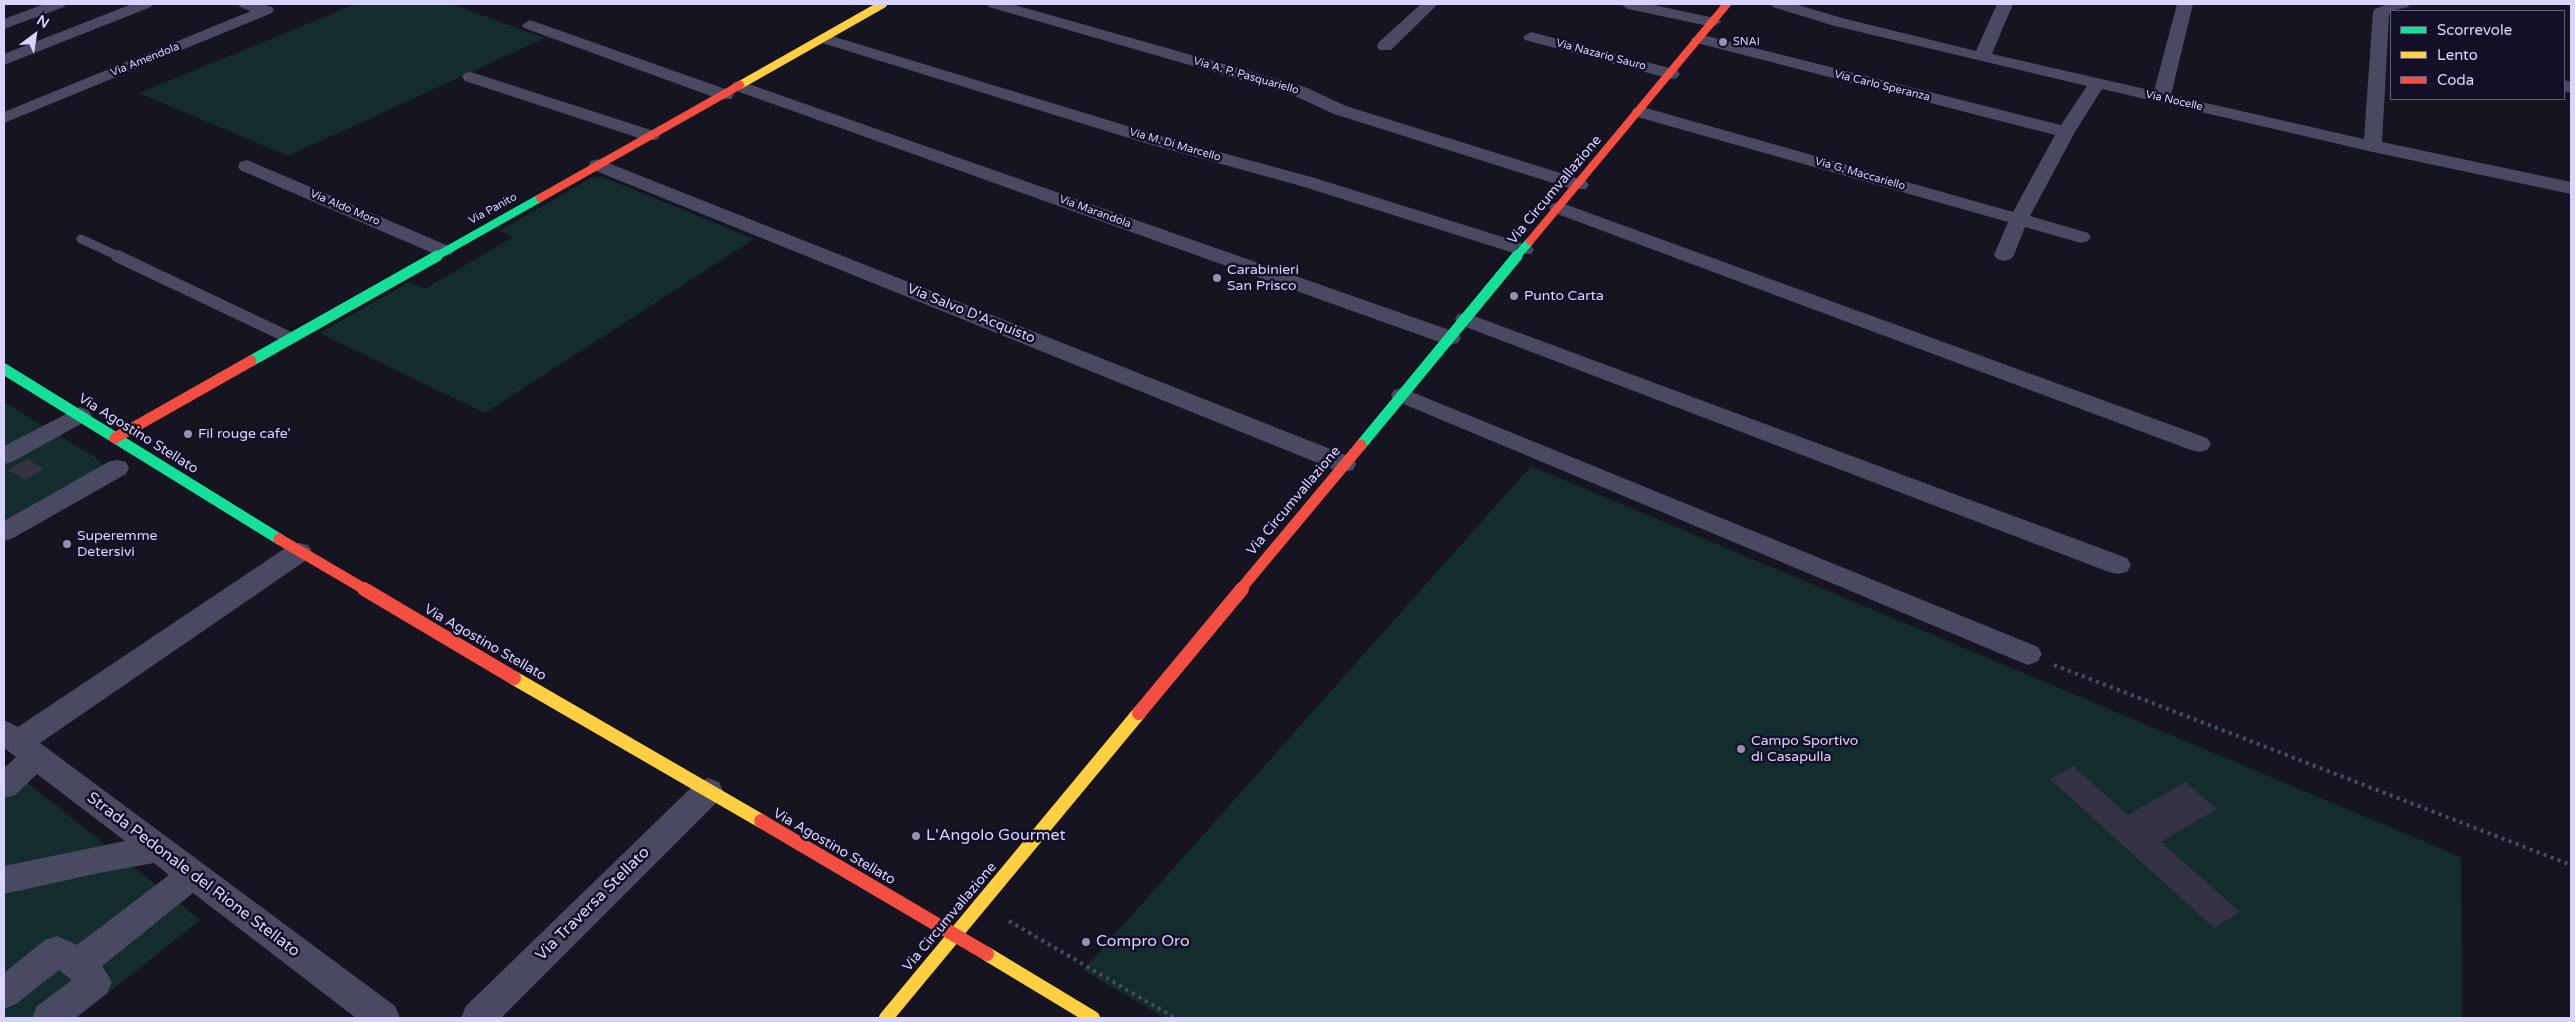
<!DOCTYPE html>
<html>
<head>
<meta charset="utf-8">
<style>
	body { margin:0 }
	#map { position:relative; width:2575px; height:1022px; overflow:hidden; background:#161421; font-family:"Varela Round",sans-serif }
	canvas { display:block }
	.frame { position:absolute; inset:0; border:5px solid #d9d4ff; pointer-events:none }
	.legend { position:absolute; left:2390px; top:10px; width:175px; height:90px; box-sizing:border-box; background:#130f26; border:1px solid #625e7d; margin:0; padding:6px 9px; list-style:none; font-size:15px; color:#d9d4ff }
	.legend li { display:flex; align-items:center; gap:10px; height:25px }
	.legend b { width:25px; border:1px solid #625e7d }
	.north { position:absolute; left:10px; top:10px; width:50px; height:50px; -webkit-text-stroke:4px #130f26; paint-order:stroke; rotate:31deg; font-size:14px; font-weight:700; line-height:20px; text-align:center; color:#d9d4ff }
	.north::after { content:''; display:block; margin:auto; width:18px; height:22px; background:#d9d4ff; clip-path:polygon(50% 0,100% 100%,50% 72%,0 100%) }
</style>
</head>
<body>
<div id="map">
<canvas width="2575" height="1022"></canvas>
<div class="frame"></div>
<ul class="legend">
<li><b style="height:6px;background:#16e098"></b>Scorrevole</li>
<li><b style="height:6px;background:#ffcf43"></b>Lento</li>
<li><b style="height:6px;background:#f24e42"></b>Coda</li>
</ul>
<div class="north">N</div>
</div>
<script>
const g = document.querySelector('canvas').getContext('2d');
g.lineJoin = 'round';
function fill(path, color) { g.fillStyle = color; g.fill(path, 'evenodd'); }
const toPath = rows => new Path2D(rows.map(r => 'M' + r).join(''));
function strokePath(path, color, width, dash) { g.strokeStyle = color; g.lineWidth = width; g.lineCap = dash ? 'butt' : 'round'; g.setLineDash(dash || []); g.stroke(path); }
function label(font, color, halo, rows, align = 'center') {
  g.font = font + ' "Varela Round",sans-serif'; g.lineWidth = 5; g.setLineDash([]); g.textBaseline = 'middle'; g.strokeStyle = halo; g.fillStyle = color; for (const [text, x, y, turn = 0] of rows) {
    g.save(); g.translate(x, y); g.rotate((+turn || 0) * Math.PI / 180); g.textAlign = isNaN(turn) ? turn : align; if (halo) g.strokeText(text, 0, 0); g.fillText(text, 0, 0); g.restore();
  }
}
fill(toPath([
	[356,4,451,4,545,38,288,156,139,93],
	[603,177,754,239,485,413,319,333,410,282,425,289,513,237,499,231,591,178],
	[4,402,95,457,101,463,102,467,4,524],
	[1531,466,2461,857,2462,1018,1165,1018,1083,970],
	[4,764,200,920,77,1018,4,1018]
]), '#132c2d');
fill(toPath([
	[27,459,44,469,25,480,8,470],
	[2073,766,2128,815,2185,782,2217,809,2161,842,2240,912,2214,928,2050,779]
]), '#343243');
strokePath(toPath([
	[2054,665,2571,865],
	[1009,921,1175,1018]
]), '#44505f', 4, [3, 4.5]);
strokePath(toPath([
	[81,239,120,257]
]), '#4a4962', 9);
strokePath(toPath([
	[117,256,290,338]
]), '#4a4962', 12);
fill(toPath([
	[44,4,66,4,64,7,4,29,4,19,44,4],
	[132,4,153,4,151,7,4,65,4,54,132,4],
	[238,4,262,4,272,7,274,10,272,13,4,123,4,112,251,11,240,7,238,4],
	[987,4,1011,4,1305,87,1346,106,1586,181,1589,185,1586,189,1572,189,1334,114,1293,95,989,7,987,4],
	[1421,4,1438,4,1391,50,1379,50,1377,46,1379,42,1421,4],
	[1620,4,1649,4,1719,19,1721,22,1713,27,1628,9,1620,4],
	[1771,4,1795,4,1842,18,1976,51,1997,4,2013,4,1992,54,2154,91,2177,4,2193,4,2171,95,2364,139,2373,12,2375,9,2388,4,2410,4,2408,7,2391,11,2389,15,2382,142,2571,182,2571,194,2373,152,2102,89,2075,132,2030,216,2088,233,2091,237,2088,241,2081,243,2025,227,2014,255,2011,259,2004,261,1997,259,1994,255,2008,222,1634,116,1631,112,1634,108,1646,108,2013,212,2055,135,1693,42,1691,39,1699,34,2061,125,2087,86,1831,25,1773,7,1771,4],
	[530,20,731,91,734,95,731,99,719,99,524,28,522,25,530,20],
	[1531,32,1677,70,1680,74,1677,78,1671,79,1525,40,1523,37,1531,32],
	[825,34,1157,135,1315,178,1531,246,1534,250,1531,254,1517,254,1301,186,1145,143,819,42,817,39,819,36,825,34],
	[471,72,657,132,660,136,657,140,645,140,465,81,462,77,465,73,471,72],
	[2564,80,2571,82,2571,93,2564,91,2564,80],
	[740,81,1458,333,1461,338,1458,343,1450,345,1442,343,734,90,731,86,734,82,740,81],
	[598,159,1353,458,1356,464,1353,470,1344,472,1335,470,591,169,589,165,591,161,598,159],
	[247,160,451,247,454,251,451,255,437,255,240,170,238,166,240,162,247,160],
	[1559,202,2207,438,2211,444,2207,450,2199,452,2191,450,1552,212,1549,208,1552,204,1559,202],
	[1466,313,2127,558,2131,565,2127,572,2118,574,2109,572,1458,324,1455,319,1458,314,1466,313],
	[1402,388,2038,647,2042,654,2038,661,2028,665,2018,661,1394,400,1391,395,1394,390,1402,388],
	[80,407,88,410,92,415,88,420,12,462,4,464,4,446,80,407],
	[117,460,126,462,129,468,126,474,13,538,4,541,4,521,108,462,117,460],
	[299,543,308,545,312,552,308,559,40,743,395,1006,400,1018,356,1018,193,893,102,966,112,982,107,993,75,1018,32,1018,37,1006,72,980,59,970,16,1004,4,1009,4,973,45,940,57,936,77,945,169,875,154,863,99,873,4,894,4,866,125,841,37,774,15,795,4,798,4,768,16,757,4,748,4,720,18,727,290,545,299,543],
	[708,778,719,782,723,791,719,800,501,1018,461,1018,466,1006,697,782,708,778]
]), '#4a4962');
strokePath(toPath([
	[435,257,540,198],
	[1516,257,1530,241]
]), '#16e098', 8);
strokePath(toPath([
	[251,361,437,256],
	[4,369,279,539],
	[1361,445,1517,256]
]), '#16e098', 11);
strokePath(toPath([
	[740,85,883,4]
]), '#ffcf43', 8);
strokePath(toPath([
	[514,678,761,821],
	[987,954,1093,1018],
	[886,1018,1139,713]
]), '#ffcf43', 14);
strokePath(toPath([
	[540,198,740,85],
	[1530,241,1727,4]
]), '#f24e42', 8);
strokePath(toPath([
	[115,438,251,361],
	[279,539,366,590],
	[1240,590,1361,445]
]), '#f24e42', 11);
strokePath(toPath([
	[364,589,514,678],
	[1139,713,1242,589],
	[761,821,987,954]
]), '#f24e42', 14);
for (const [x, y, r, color] of [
	[1723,42,5,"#9591b1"],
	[1217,278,5,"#9591b1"],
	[1514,296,5,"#9591b1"],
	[188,434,5,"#9591b1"],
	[67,544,5,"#9591b1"],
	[1741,749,5,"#9591b1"],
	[916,836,5,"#9591b1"],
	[1086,942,5,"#9591b1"]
]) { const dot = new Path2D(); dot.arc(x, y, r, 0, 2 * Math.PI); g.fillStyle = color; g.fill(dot); strokePath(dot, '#130f26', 2); }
label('11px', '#d9d4ff', '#130f26', [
	["SNAI",1733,42]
], 'left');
label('11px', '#d9d4ff', '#130f26', [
	["Via Nazario Sauro",1601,55,15],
	["Via Amendola",145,60,-22],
	["Via A. P. Pasquariello",1246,76,16],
	["Via Carlo Speranza",1882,86,14],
	["Via Nocelle",2174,101,13],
	["Via M. Di Marcello",1175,145,16],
	["Via G. Maccariello",1860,174,16],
	["Via Aldo Moro",345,208,23],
	["Via Panito",493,209,-29],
	["Via Marandola",1095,212,20]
]);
label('14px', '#d9d4ff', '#130f26', [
	["Via Circumvallazione",1555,190,-50],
	["Via Salvo D'Acquisto",971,314,22],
	["Via Agostino Stellato",138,434,32],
	["Via Circumvallazione",1294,501,-50],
	["Via Agostino Stellato",485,643,30],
	["Via Agostino Stellato",834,847,30],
	["Via Circumvallazione",950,917,-50]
]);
label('14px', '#d9d4ff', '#130f26', [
	["Carabinieri",1227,270],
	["San Prisco",1227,286],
	["Punto Carta",1524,296],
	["Fil rouge cafe'",198,434],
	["Superemme",77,536],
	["Detersivi",77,552],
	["Campo Sportivo",1751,741],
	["di Casapulla",1751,757]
], 'left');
label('16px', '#d9d4ff', '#130f26', [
	["L'Angolo Gourmet",926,836],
	["Compro Oro",1096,942]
], 'left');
label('16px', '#d9d4ff', '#130f26', [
	["Strada Pedonale del Rione Stellato",193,875,37],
	["Via Traversa Stellato",593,904,-45]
]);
</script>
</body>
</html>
